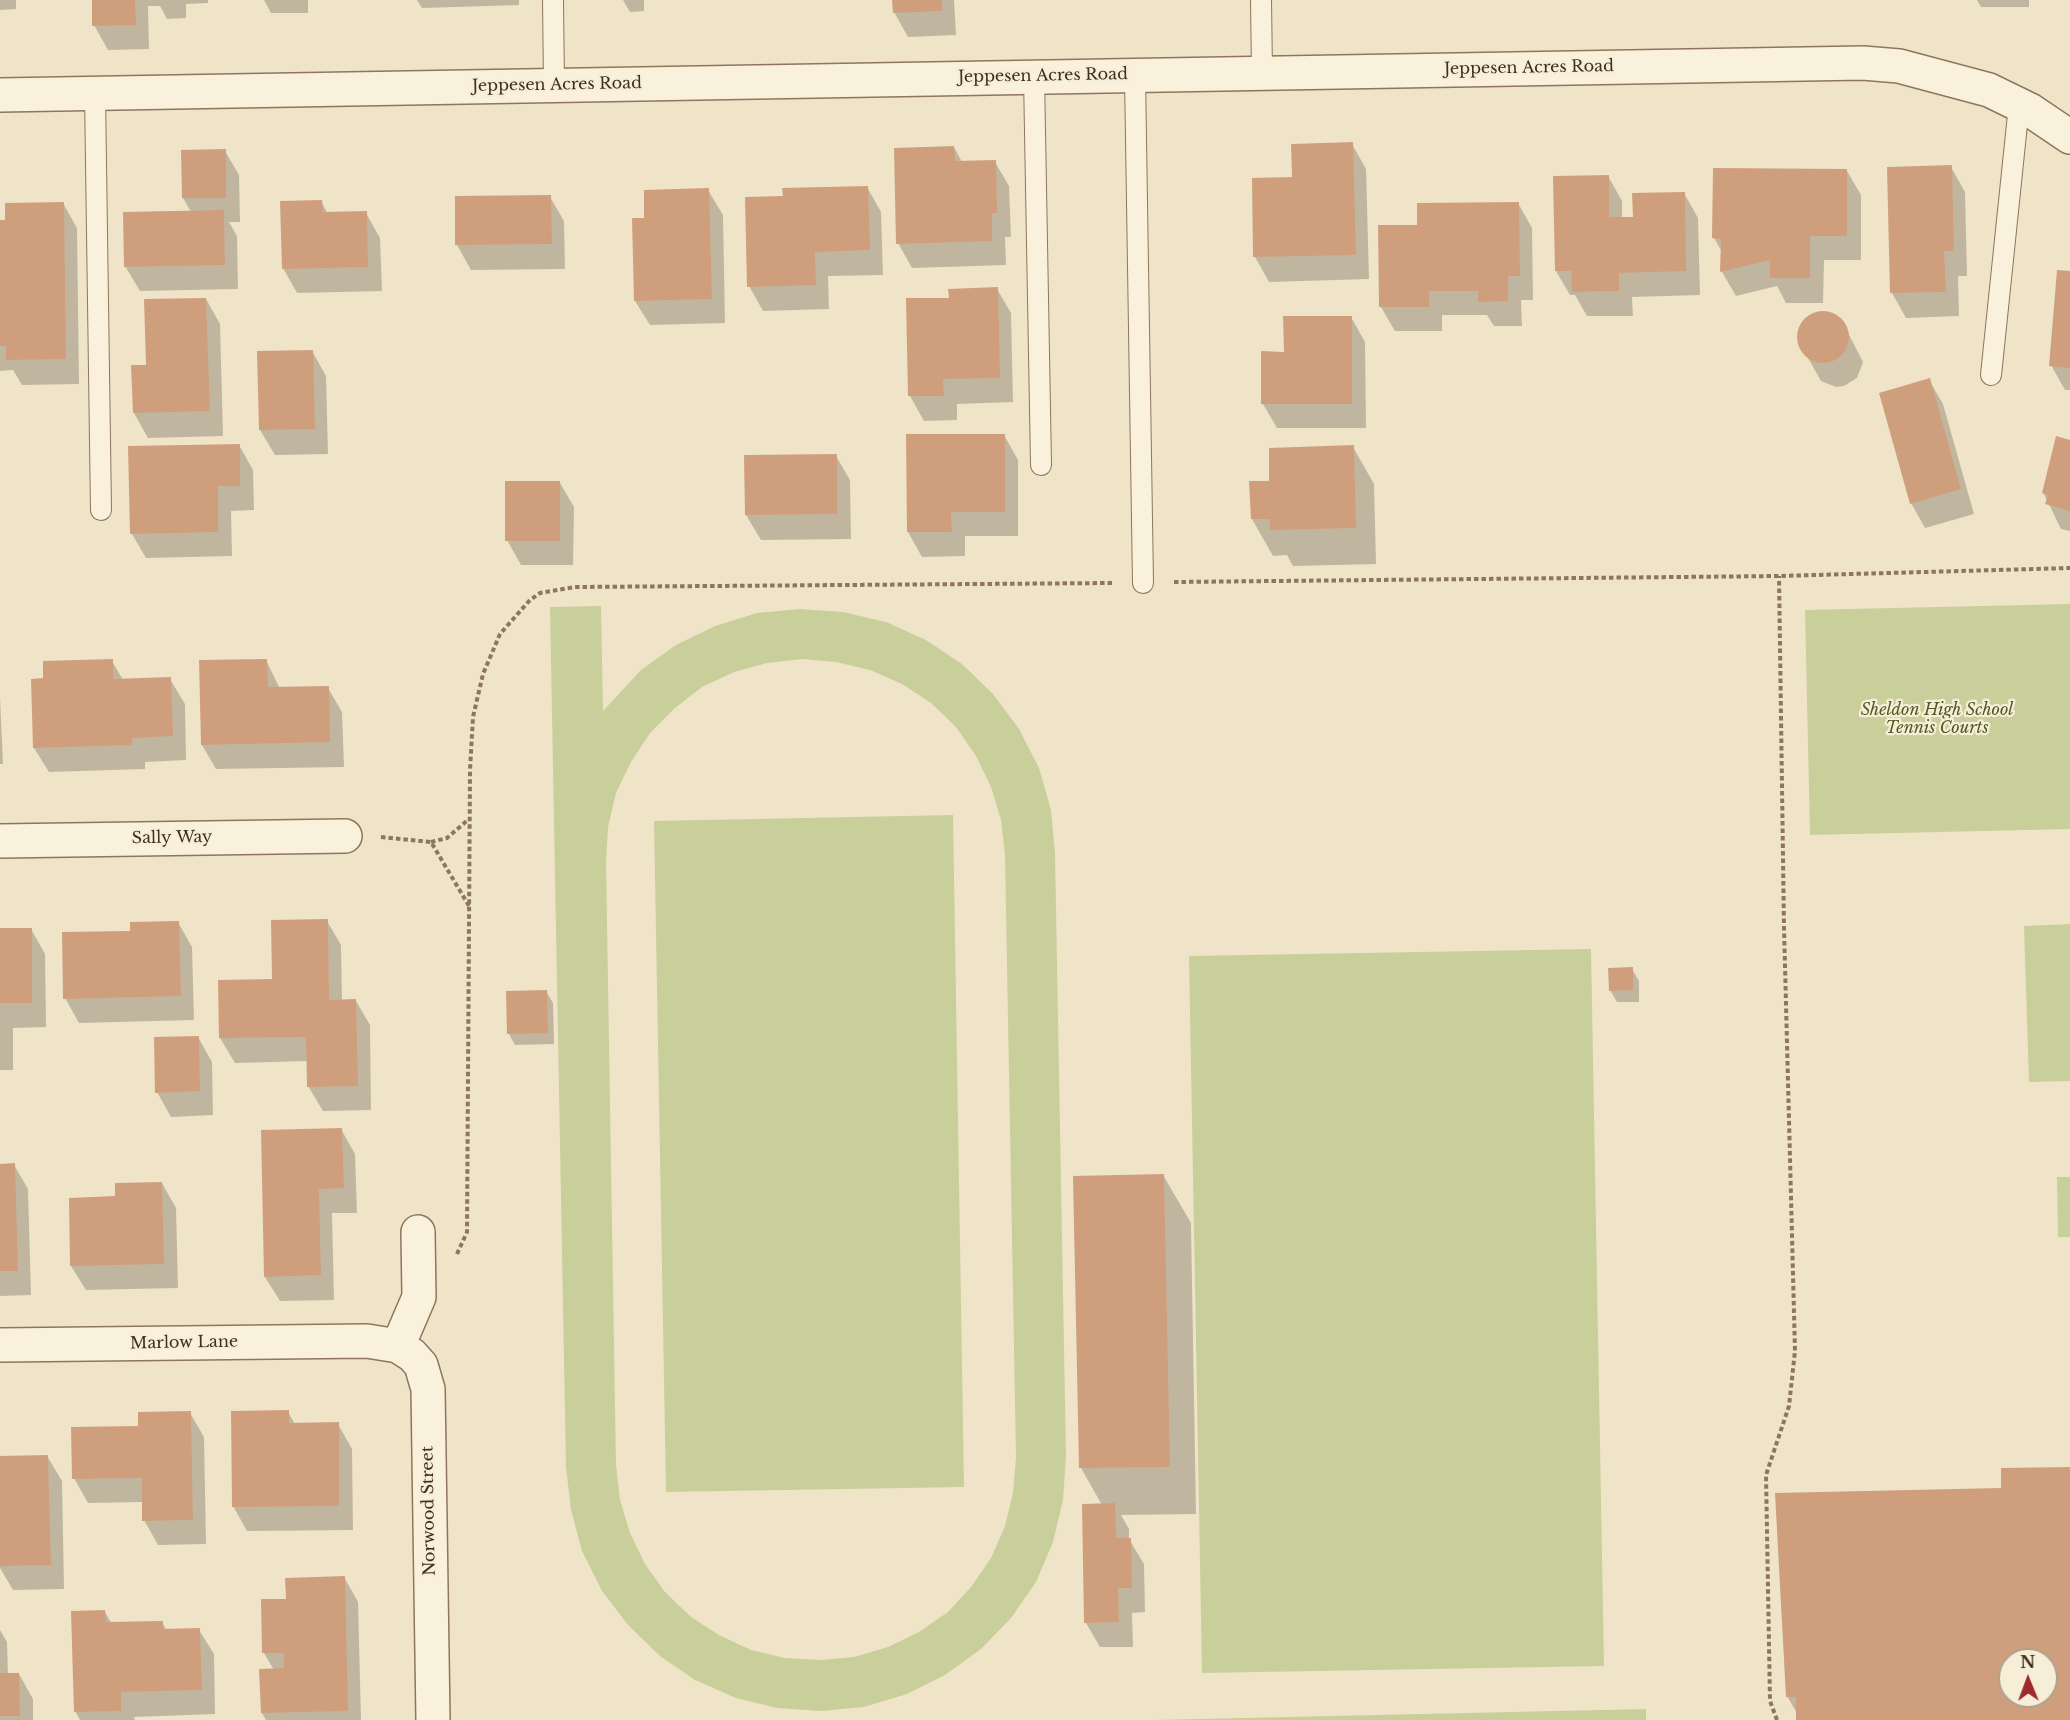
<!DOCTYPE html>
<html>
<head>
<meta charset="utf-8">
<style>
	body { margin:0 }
	#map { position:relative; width:2070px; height:1720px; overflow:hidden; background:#f0e4c8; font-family:"Libre Baskerville",serif }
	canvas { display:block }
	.north { position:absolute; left:1998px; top:1648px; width:60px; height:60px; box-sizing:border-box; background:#f7eed8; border:2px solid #ada18e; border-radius:50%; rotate:359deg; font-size:16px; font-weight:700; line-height:24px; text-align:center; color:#3d2e20 }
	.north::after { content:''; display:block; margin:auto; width:21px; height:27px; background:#9e2a2b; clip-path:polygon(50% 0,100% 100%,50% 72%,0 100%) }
</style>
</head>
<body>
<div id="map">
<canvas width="2070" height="1720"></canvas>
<div class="north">N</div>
</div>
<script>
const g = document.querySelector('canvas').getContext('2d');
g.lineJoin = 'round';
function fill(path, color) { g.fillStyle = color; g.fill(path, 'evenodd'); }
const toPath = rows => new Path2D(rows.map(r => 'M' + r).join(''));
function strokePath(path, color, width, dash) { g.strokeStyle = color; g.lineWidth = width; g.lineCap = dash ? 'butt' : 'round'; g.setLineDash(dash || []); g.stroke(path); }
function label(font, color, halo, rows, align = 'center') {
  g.font = font + ' "Libre Baskerville",serif'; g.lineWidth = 4.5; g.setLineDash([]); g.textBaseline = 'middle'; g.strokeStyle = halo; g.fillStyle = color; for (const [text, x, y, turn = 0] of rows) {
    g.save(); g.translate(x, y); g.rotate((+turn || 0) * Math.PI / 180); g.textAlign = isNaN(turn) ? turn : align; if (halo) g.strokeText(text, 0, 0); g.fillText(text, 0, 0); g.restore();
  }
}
fill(toPath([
	[2070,604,2070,829,1810,835,1805,610],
	[601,606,603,711,641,670,676,645,715,626,757,613,800,609,843,612,886,622,926,640,962,664,993,694,1019,729,1039,768,1051,810,1055,853,1066,1457,1063,1500,1053,1542,1036,1582,1011,1618,981,1649,945,1675,907,1694,864,1707,821,1711,777,1708,736,1698,695,1680,660,1656,628,1625,602,1591,582,1551,571,1510,566,1467,550,607],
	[802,659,836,662,870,670,902,684,931,703,956,727,976,756,991,787,1001,820,1005,855,1016,1458,1013,1493,1005,1526,991,1558,971,1587,948,1612,919,1632,888,1647,854,1657,820,1660,785,1658,751,1650,719,1635,691,1617,665,1592,645,1564,630,1533,620,1500,616,1465,606,862,608,827,616,793,631,762,650,733,675,708,702,687,734,672,767,663],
	[953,815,964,1487,666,1492,654,821],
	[2070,924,2070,1081,2029,1082,2024,926],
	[1591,949,1604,1666,1202,1673,1189,956],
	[2057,1177,2070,1177,2070,1237,2058,1237],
	[1646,1709,1646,1720,1153,1720]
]), '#c9cf9b');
fill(toPath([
	[0,0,16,0,16,9,0,10],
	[93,0,208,0,208,3,186,4,186,18,167,19,160,6,148,6,149,49,108,50,94,25],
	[264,0,308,0,308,13,271,13],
	[417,0,519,0,519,5,422,8],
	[623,0,644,0,644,11,630,12],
	[894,0,954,0,956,35,908,37,894,12],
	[1977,0,2029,0,2029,7,1981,7],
	[1352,144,1366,169,1369,279,1269,282,1255,257,1253,180,1293,178],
	[954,147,962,162,995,162,1009,186,1011,237,1005,237,1006,265,912,268,898,243],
	[225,151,239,175,240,222,229,222,237,236,238,289,140,291,125,266,191,212,183,198],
	[1951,167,1965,192,1967,276,1958,276,1959,316,1906,318,1892,293],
	[1847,171,1861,195,1861,260,1824,260,1823,303,1786,303,1777,286,1736,296,1722,272,1722,252,1714,238],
	[1608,176,1622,201,1622,218,1634,218,1684,193,1698,218,1700,295,1632,297,1633,316,1587,316,1575,295,1570,295,1556,271],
	[867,187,881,212,883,275,828,276,829,309,763,311,749,286,784,197],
	[708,190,723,215,725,323,650,325,635,301,646,220],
	[550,197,564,221,565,269,471,270,457,245,457,198],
	[321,201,328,214,366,213,380,238,382,291,297,293,283,268],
	[63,203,77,228,79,384,22,385,13,370,0,371,0,221],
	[1518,203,1532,228,1533,300,1521,300,1522,326,1494,326,1487,315,1442,315,1442,331,1395,331,1381,307,1419,226],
	[2070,272,2070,390,2065,390,2051,365],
	[997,289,1011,313,1013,402,957,404,957,420,924,421,910,396,907,300,950,299],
	[206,299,220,324,223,436,148,438,134,413,132,366,148,366],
	[1819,312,1827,312,1842,321,1863,362,1857,378,1844,386,1836,387,1821,381,1799,342,1798,334,1805,320],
	[1351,317,1365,342,1366,428,1277,428,1263,404,1285,353],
	[312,351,326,376,328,454,275,455,260,430],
	[1929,380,1943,404,1974,514,1925,528,1911,503],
	[1004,435,1018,460,1018,536,965,536,965,556,922,557,908,532],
	[2070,441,2070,531,2061,529,2043,492],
	[239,445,253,470,254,510,231,511,232,556,146,558,132,534],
	[1353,447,1374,484,1376,564,1293,566,1287,555,1273,556,1252,519,1251,483,1271,482],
	[836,456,850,480,851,539,761,540,746,515],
	[560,483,574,507,573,565,521,565,507,540],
	[266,660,280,689,328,688,342,712,344,767,216,769,202,745],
	[112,661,123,680,170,679,185,704,186,760,145,762,145,769,49,772,34,748],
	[0,697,3,764,0,764],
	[327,921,341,945,342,1001,356,1001,370,1025,371,1110,323,1111,308,1086,308,1061,235,1063,220,1038],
	[178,922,192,947,194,1020,79,1023,65,998,132,932],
	[0,929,31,929,45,954,46,1027,13,1028,13,1070,0,1070],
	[1632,969,1639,981,1639,1002,1617,1002,1610,990],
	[546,991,553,1003,554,1044,515,1045,509,1034],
	[198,1037,212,1062,213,1115,171,1117,157,1092],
	[341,1129,355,1154,357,1213,332,1213,334,1300,280,1301,265,1277],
	[0,1165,14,1165,28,1189,31,1295,0,1296],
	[1163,1175,1191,1223,1196,1514,1121,1515,1129,1529,1129,1539,1144,1564,1145,1612,1132,1613,1133,1647,1100,1647,1086,1623,1102,1505,1081,1468],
	[162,1183,176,1208,178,1288,86,1290,71,1266,117,1198],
	[288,1412,295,1424,338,1424,352,1449,353,1530,247,1531,233,1506],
	[190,1413,204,1437,206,1544,158,1545,144,1520,143,1502,88,1503,74,1478,140,1427],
	[47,1456,62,1481,64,1589,13,1590,0,1568,0,1458],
	[2070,1468,2070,1720,1798,1720,1798,1715,1787,1696,2002,1489],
	[2010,1660,2046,1660,2046,1696,2010,1696],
	[344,1577,358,1602,361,1720,266,1720,262,1713,274,1670,264,1653,288,1600],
	[105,1612,112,1624,162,1622,167,1631,199,1630,214,1654,215,1714,134,1717,135,1720,80,1720,75,1711],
	[0,1630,7,1642,8,1675,19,1674,33,1699,33,1720,0,1720]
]), '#0003');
fill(toPath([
	[92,0,135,0,136,25,92,26],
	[892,0,942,0,942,11,893,13],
	[1353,142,1356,255,1253,257,1252,178,1292,177,1291,144],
	[954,146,955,161,996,160,997,213,992,213,992,241,896,244,894,148],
	[226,149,226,198,182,198,181,150],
	[1952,165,1954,251,1944,251,1946,292,1890,293,1887,167],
	[1713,168,1847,169,1847,236,1810,236,1810,278,1770,278,1770,260,1720,272,1721,239,1712,238],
	[1609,175,1609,217,1633,217,1632,193,1685,192,1686,271,1619,273,1619,291,1572,292,1571,271,1555,271,1553,176],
	[868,186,870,250,815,252,816,285,747,287,745,197,783,196,782,188],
	[709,188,712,299,634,301,632,218,644,218,644,190],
	[551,195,552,244,455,245,455,196],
	[322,200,323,212,367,211,368,267,282,269,280,201],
	[64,202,66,359,6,360,6,346,0,346,0,220,5,220,5,203],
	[1519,202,1520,276,1508,276,1508,301,1478,302,1478,291,1429,291,1429,307,1379,307,1378,225,1417,225,1417,203],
	[224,210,225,265,124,267,123,212],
	[2057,270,2070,271,2070,368,2049,366],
	[998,287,1000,378,943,379,944,396,908,396,906,298,949,298,948,289],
	[206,298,210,411,133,413,131,365,146,365,144,299],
	'1797 337a26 26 0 1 1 52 0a26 26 0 1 1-52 0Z',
	[1283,316,1352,316,1352,404,1261,404,1261,351,1284,352],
	[313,350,315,429,259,430,257,351],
	[1930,378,1961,489,1910,504,1879,393],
	[906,434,1005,434,1005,512,951,512,952,532,907,532],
	[2056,436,2070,440,2070,511,2045,504,2048,495,2042,493],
	[240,444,240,486,218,486,218,532,130,534,128,446],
	[1354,445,1356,528,1270,530,1270,519,1251,519,1249,481,1269,481,1269,448],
	[837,454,837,514,745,515,744,455],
	[505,481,560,481,560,541,505,541],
	[113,659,113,679,171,677,173,736,132,738,132,745,33,748,31,679,43,678,43,661],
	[267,659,268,687,329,686,330,742,201,745,199,660],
	[328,919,329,1000,356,999,358,1086,307,1087,306,1037,219,1038,218,980,272,979,271,920],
	[179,921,181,996,63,999,62,932,130,931,130,922],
	[0,928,32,928,32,1003,0,1003],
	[1633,967,1633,990,1609,991,1608,968],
	[547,990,548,1033,507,1034,506,991],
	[199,1036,200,1091,155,1093,154,1037],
	[342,1128,344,1188,319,1189,321,1275,264,1277,261,1130],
	[15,1163,18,1271,0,1271,0,1164],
	[1164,1174,1170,1467,1079,1468,1073,1176],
	[162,1182,164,1264,70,1266,69,1198,115,1196,115,1183],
	[289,1410,289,1423,339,1422,339,1506,232,1507,231,1411],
	[191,1411,193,1520,142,1521,142,1478,72,1479,71,1427,138,1426,138,1412],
	[48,1455,51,1565,0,1566,0,1456],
	[2070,1467,2070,1720,1796,1720,1796,1697,1786,1697,1775,1493,2001,1488,2001,1468],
	[2010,1660,2046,1660,2046,1696,2010,1696],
	[1115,1503,1116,1538,1131,1538,1132,1588,1118,1588,1119,1622,1084,1623,1082,1504],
	[345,1576,348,1711,261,1713,259,1669,284,1668,284,1653,262,1653,261,1599,286,1599,285,1578],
	[105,1610,106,1622,163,1621,163,1629,200,1628,202,1690,121,1692,121,1711,74,1712,71,1611],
	[0,1673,19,1673,20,1716,0,1716]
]), '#cf9f7d');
const service = toPath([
	[553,0,554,85],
	[1261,0,1262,72],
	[1135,75,1143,583],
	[1034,76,1041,465],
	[95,93,101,510],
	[1991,375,2019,105]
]);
const minor = toPath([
	[0,95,1863,63,1899,66,1989,90,2030,110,2070,137],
	[0,841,345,836],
	[0,1345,367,1341,398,1346,412,1355,421,1365,428,1389,433,1720],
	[398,1346,419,1297,418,1232]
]);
strokePath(service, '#8d765c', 22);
strokePath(minor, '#8d765c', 36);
strokePath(toPath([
	[1174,582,1779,576,2070,568],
	[381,837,431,842,469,906],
	[431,842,447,838,469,819],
	[457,1254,467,1232,470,770,473,717,483,674,500,634,530,600,540,593,575,587,1112,583],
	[1777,1720,1770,1701,1766,1475,1789,1406,1795,1351,1784,927,1779,576]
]), '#8d765c', 4, [4.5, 3]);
strokePath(service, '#faf1dc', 20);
strokePath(minor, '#faf1dc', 33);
label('16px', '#3d2e20', '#f7eed8', [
	["Jeppesen Acres Road",1529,68,-1],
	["Jeppesen Acres Road",1043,76,-1],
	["Jeppesen Acres Road",557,85,-1],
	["Sally Way",172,838,-1],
	["Marlow Lane",184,1343,-1],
	["Norwood Street",429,1511,-91]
]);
label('italic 16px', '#4d5a26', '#f7eed8', [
	["Sheldon High School",1937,710],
	["Tennis Courts",1937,728]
]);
</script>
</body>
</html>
